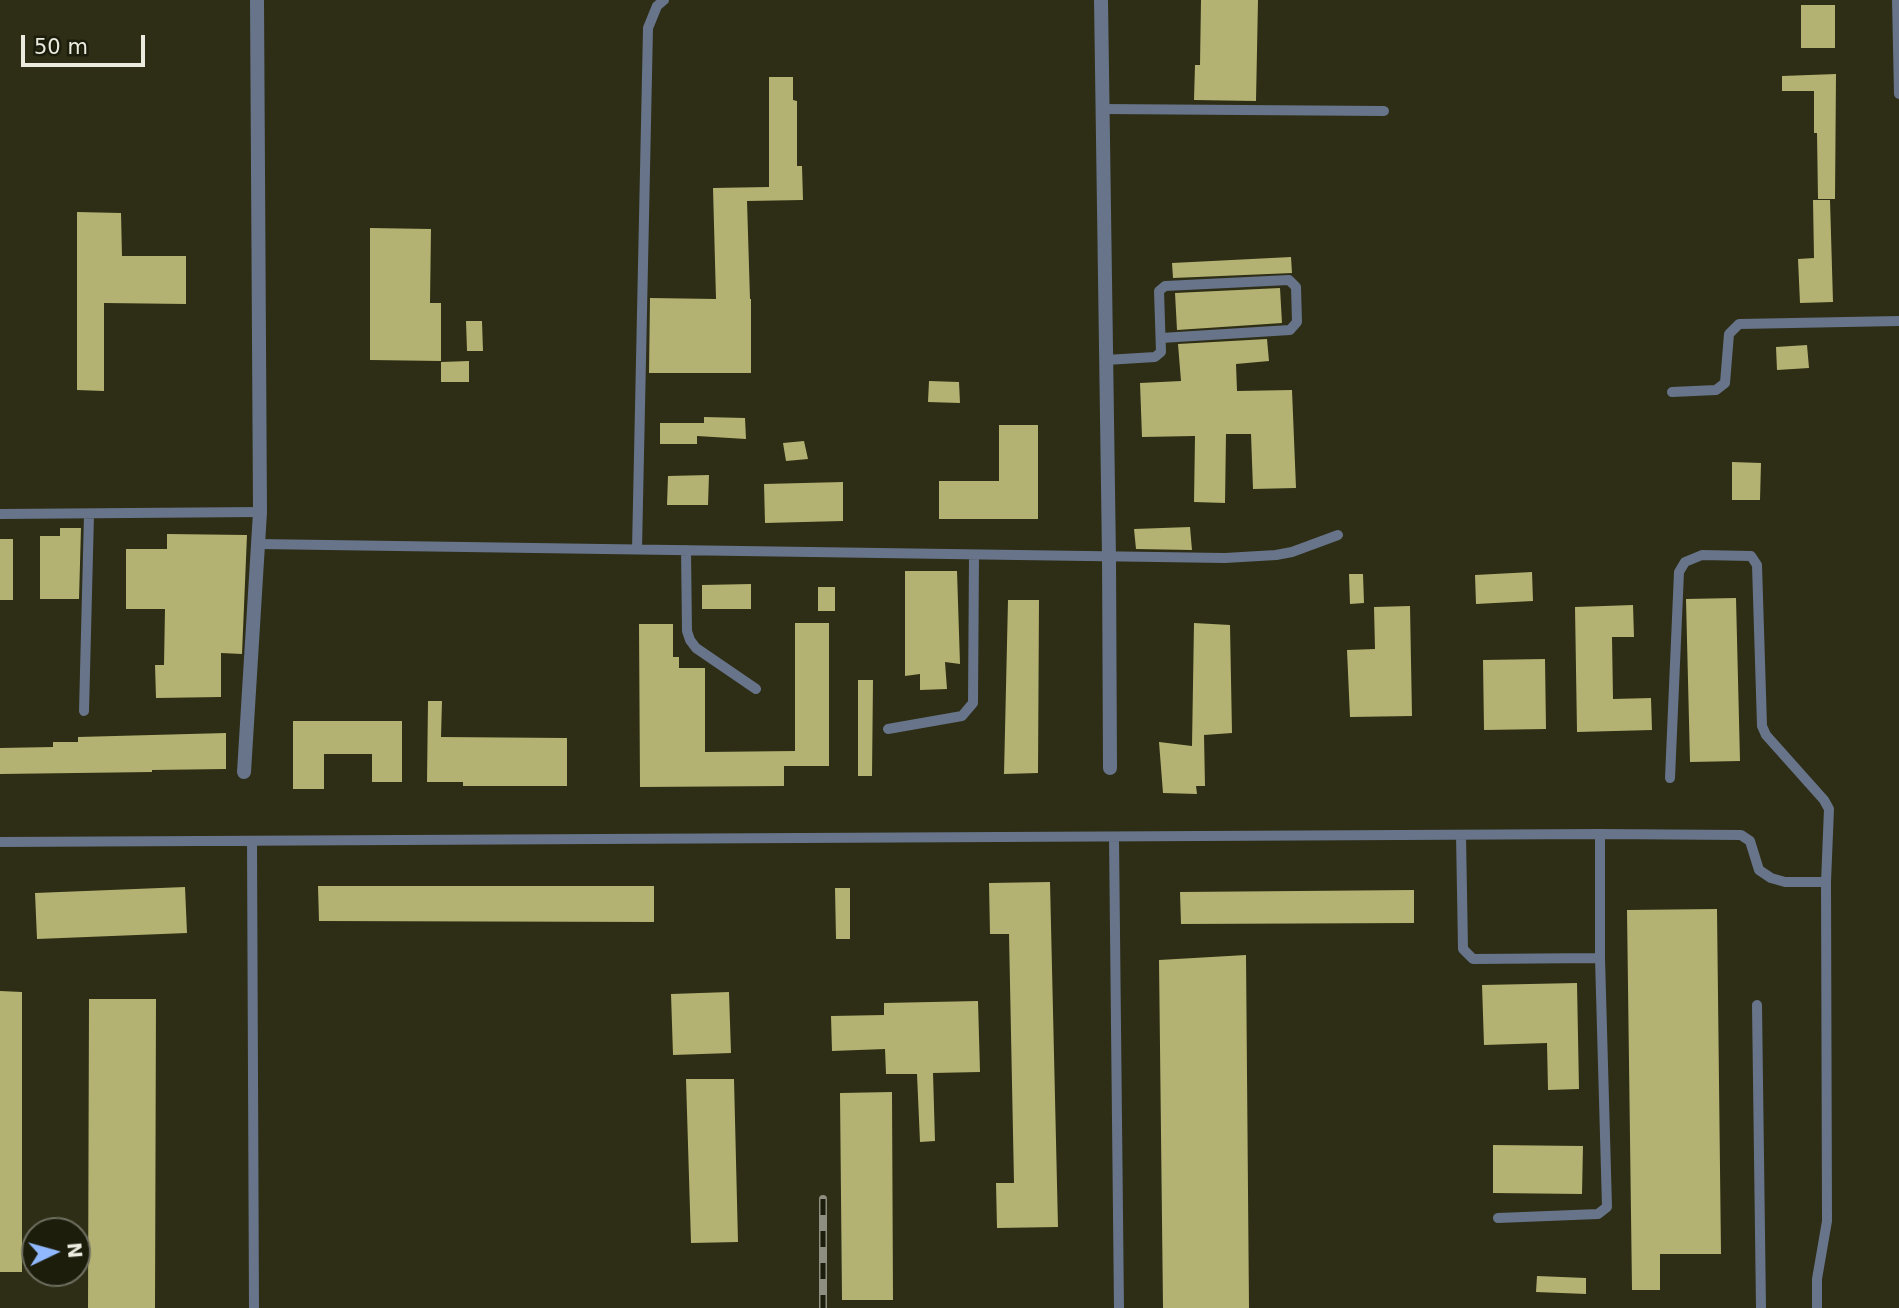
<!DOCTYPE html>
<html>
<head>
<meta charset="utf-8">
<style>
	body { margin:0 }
	#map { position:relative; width:1899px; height:1308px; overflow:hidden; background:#272716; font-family:"DejaVu Sans",sans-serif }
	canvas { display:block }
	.north { position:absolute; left:21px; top:1217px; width:70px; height:70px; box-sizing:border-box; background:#1d1d0c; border:2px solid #6f6f61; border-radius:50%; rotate:85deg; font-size:19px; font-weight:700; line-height:28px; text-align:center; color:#ebebe0 }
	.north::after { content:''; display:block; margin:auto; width:24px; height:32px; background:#90b8fd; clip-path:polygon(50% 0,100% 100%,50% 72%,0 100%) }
	.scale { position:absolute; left:21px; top:35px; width:124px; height:32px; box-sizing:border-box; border:4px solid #ebebe0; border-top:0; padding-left:9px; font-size:21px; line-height:24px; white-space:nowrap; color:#ebebe0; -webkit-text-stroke:5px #1d1d0c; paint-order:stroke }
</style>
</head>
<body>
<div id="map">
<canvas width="1899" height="1308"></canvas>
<div class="north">N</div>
<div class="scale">50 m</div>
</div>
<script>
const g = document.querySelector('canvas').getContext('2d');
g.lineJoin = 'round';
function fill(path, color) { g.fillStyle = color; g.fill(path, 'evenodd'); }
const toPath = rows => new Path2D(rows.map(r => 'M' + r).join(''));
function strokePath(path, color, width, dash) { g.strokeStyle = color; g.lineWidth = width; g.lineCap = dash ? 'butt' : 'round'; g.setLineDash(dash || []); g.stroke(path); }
fill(toPath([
	[0,0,1899,0,1899,1308,0,1308],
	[35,1231,77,1231,77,1273,35,1273]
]), '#2e2d15');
fill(toPath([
	[1201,0,1258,0,1256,101,1194,100,1195,65,1200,65],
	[1801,5,1835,5,1835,48,1801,48],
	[1836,74,1835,199,1818,199,1817,133,1814,133,1814,91,1782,91,1782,76],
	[769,77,793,77,793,100,797,101,797,166,802,166,803,200,747,201,750,299,751,299,751,373,649,373,650,298,716,299,713,188,769,187],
	[1813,200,1830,200,1833,302,1800,303,1798,259,1814,258],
	[77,212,121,213,122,256,186,256,186,304,104,303,104,391,77,390],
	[370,228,431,229,430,303,441,303,441,361,370,360],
	[1291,257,1292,273,1173,278,1172,263],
	[1280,288,1282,323,1177,330,1175,293],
	[466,321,482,321,483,351,467,351],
	[1267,339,1269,361,1236,364,1237,391,1292,390,1296,488,1253,489,1251,434,1226,434,1225,503,1194,502,1195,436,1142,437,1140,383,1181,381,1178,344],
	[1807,345,1809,368,1777,370,1776,347],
	[469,361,469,382,441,382,441,362],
	[929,381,959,382,960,403,928,402],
	[704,417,745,418,746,439,697,436,697,444,660,444,660,423,704,423],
	[999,425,1038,425,1038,519,939,519,939,481,999,481],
	[804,441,808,459,786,461,783,443],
	[1732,462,1761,463,1760,500,1732,500],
	[709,475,708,505,667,505,668,476],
	[843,482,843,521,765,523,764,484],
	[1190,527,1192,550,1136,549,1134,529],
	[60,528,81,528,79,599,40,599,40,536,60,536],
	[167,534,247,535,242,654,221,653,221,697,156,698,155,665,164,665,165,609,126,609,126,549,167,549],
	[0,539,13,539,13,600,0,600],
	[905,571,957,571,960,664,945,662,947,689,920,690,920,674,905,676],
	[1532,572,1533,601,1476,604,1475,575],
	[1349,574,1363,574,1364,603,1350,604],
	[751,584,751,609,702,609,702,585],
	[818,587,835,587,835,611,818,611],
	[1736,598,1740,761,1690,762,1686,599],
	[1008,600,1039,600,1038,773,1004,774],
	[1633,605,1634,637,1612,637,1613,699,1651,698,1652,730,1577,732,1575,607],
	[1410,606,1412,716,1350,717,1347,650,1375,649,1374,607],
	[795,623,829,623,829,766,784,766,784,786,640,787,639,624,673,624,673,657,679,657,679,668,705,668,705,752,795,751],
	[1194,623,1230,625,1232,733,1204,735,1205,786,1196,786,1197,794,1163,793,1159,742,1192,746],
	[1545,659,1546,729,1484,730,1483,660],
	[858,680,873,680,872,776,858,776],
	[428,701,442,701,441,737,567,738,567,786,463,786,463,782,427,782],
	[293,721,402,721,402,782,372,782,372,754,324,754,324,789,293,789],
	[226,733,226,769,152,770,152,772,0,774,0,748,53,747,53,742,78,742,78,737],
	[1050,882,1058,1227,997,1228,996,1183,1014,1183,1009,934,990,934,989,883],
	[318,886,654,886,654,922,319,921],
	[185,887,187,933,37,939,35,893],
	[835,888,850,888,850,939,836,939],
	[1414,890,1414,923,1181,924,1180,892],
	[1717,909,1721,1254,1660,1254,1660,1290,1632,1290,1627,910],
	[1246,955,1249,1308,1163,1308,1159,960],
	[1577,983,1579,1089,1548,1090,1547,1043,1484,1045,1482,985],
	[0,991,22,992,22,1272,0,1272],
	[729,992,731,1053,673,1055,671,994],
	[89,999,156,999,155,1308,88,1308],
	[978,1001,980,1072,933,1073,935,1141,920,1142,917,1074,886,1074,885,1049,832,1051,831,1016,884,1015,884,1003],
	[686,1079,734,1079,738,1242,691,1243],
	[892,1092,893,1300,842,1300,840,1093],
	[1493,1145,1583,1146,1582,1194,1493,1193],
	[1537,1276,1586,1278,1586,1294,1536,1292]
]), '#b3b272');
strokePath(toPath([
	[1897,0,1899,94],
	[1103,109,1384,111],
	[1106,360,1155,357,1161,352,1159,291,1165,286,1289,280,1296,287,1297,322,1290,330,1161,338],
	[1672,392,1716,390,1725,383,1729,334,1739,324,1899,321],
	[0,514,260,512],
	[258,544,1225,558,1276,555,1292,552,1338,535],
	[637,549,648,28,657,6,664,0],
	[686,550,687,631,690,640,696,648,756,689],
	[84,711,89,515],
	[888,729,962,716,973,703,974,555],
	[1670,778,1679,572,1685,562,1702,555,1751,556,1757,565,1762,726,1766,735,1824,800,1829,809,1826,882,1827,1221,1817,1279,1817,1308],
	[1461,835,1463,949,1473,959,1600,958],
	[1114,837,1119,1308],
	[252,841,254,1308],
	[0,842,1600,834,1741,835,1750,841,1759,870,1771,878,1785,882,1826,882],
	[1757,1005,1761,1308],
	[1498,1218,1598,1214,1607,1207,1600,958,1600,834]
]), '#67748a', 10);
strokePath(toPath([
	[1101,0,1109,557,1110,768],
	[244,772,260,512,257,0]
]), '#67748a', 14);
const rail = toPath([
	[823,1199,823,1308]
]);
strokePath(rail, '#8e8e81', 8);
strokePath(rail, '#1d1d0c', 5, [16]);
</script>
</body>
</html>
